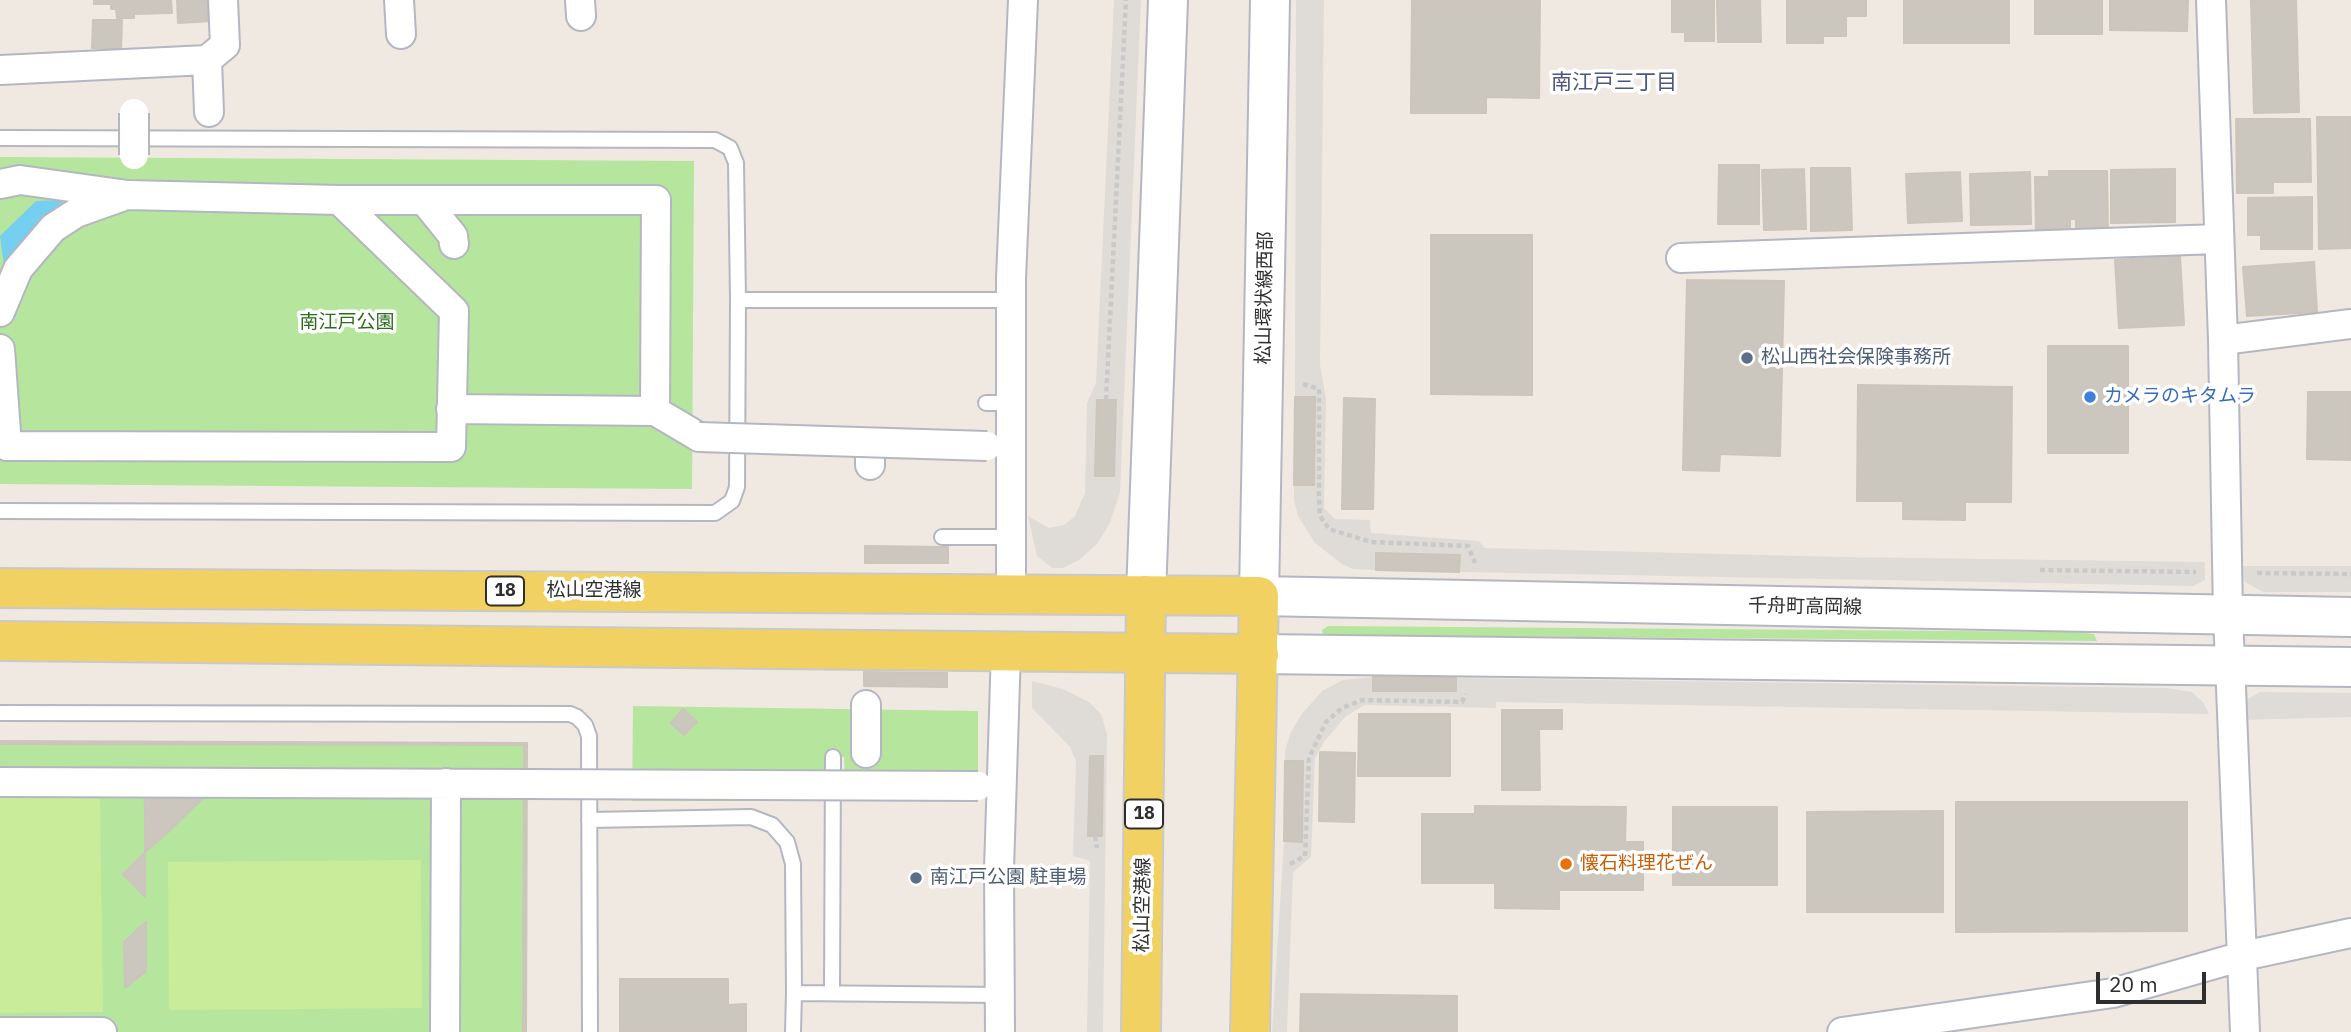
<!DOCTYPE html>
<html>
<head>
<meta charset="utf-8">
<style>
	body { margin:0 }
	#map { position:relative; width:2351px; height:1032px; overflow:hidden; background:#efe9e1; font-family:"IBM Plex Sans",sans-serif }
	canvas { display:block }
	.scale { position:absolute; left:2096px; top:972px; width:110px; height:32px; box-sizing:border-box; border:4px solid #2e2e2e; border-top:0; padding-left:9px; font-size:21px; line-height:24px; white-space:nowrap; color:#2e2e2e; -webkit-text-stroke:5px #fff; paint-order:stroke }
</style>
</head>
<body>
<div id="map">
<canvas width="2351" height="1032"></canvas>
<div class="scale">20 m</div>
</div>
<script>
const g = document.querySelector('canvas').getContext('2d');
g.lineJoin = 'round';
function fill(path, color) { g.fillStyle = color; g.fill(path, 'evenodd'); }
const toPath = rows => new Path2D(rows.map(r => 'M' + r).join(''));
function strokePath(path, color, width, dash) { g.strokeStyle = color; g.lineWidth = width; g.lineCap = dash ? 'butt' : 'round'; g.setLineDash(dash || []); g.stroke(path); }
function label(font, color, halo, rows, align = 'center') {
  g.font = font + ' "IBM Plex Sans","Noto Sans JP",sans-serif'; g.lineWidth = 7; g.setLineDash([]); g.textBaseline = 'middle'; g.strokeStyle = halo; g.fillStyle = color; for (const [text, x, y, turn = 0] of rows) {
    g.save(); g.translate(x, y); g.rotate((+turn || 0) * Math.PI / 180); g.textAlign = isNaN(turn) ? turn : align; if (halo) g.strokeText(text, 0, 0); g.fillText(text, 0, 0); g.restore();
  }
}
fill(toPath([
	[0,157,694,161,692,489,0,484],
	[1328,626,2075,632,2094,634,2097,641,1323,635,1322,630],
	[633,706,978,711,978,772,845,781,844,757,825,755,822,801,632,801],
	[0,744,524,745,523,1032,0,1032]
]), '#b6e59e');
fill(toPath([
	[100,794,103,1012,0,1013,0,795],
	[421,860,422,1008,169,1010,168,862]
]), '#c9ec9a');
fill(toPath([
	[1114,0,1141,0,1120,492,1110,523,1097,544,1079,560,1063,568,1052,568,1037,556,1028,516,1049,528,1064,525,1075,516,1085,493,1087,403,1096,383],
	[1097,400,1115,400,1095,475],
	[1296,0,1324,0,1320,365,1326,399,1324,508,1335,519,1370,520,1371,533,1479,541,1485,548,1843,557,2205,562,2205,580,2193,586,1459,572,1459,555,1377,553,1376,570,1353,569,1342,564,1315,543,1298,516,1294,501,1294,485,1314,397,1295,397],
	[2240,566,2351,566,2351,592,2263,592,2245,582],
	[1373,677,1373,691,1455,691,1456,678,2167,688,2192,692,2203,702,2209,714,1496,702,1496,708,1365,705,1346,716,1324,742,1315,758,1311,857,1293,872,1287,1032,1272,1032,1284,841,1302,841,1303,761,1285,761,1285,750,1291,732,1301,715,1322,691,1343,680],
	[1032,681,1063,689,1089,702,1101,714,1107,734,1103,1032,1087,1032,1090,861,1073,856,1076,761,1070,747,1032,708],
	[1090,756,1103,756,1102,836,1088,836],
	[2260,692,2351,693,2351,717,2243,720,2246,700]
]), '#dfdcd8');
fill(toPath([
	[61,200,66,211,5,272,0,236,36,201]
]), '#75cff0');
const building = toPath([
	[94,0,171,0,172,13,134,14,134,18,117,18,116,9,111,9,111,4,94,4,94,0],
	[177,0,212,0,213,21,178,23,177,0],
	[1412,0,1540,0,1539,98,1486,97,1486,113,1411,113,1412,0],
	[1672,0,1714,0,1714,41,1685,41,1685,32,1672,32,1672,0],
	[1717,0,1760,0,1761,42,1718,42,1717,0],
	[1787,0,1866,0,1866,16,1846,16,1846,36,1823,36,1823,43,1787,43,1787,0],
	[1904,0,2009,0,2009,43,1904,43,1904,0],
	[2035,0,2102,0,2102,34,2035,34,2035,0],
	[2110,0,2188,0,2187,31,2110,30,2110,0],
	[2251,0,2296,0,2299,112,2254,113,2251,0],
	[93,20,122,20,121,49,92,48,93,20],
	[2317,117,2351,117,2351,248,2319,249,2317,117],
	[2236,119,2310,119,2311,182,2273,182,2273,193,2237,193,2236,119],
	[1719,165,1759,165,1759,224,1718,224,1719,165],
	[1811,168,1850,168,1852,230,1811,231,1811,168],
	[1804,169,1806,229,1764,230,1762,170,1804,169],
	[2175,169,2175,222,2111,223,2111,170,2175,169],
	[2049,171,2107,171,2108,233,2076,233,2076,219,2070,219,2070,234,2036,234,2035,177,2049,177,2049,171],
	[1960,172,1962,221,1908,223,1906,174,1960,172],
	[2030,172,2031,224,1971,225,1970,174,2030,172],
	[2312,197,2312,249,2261,249,2261,235,2248,235,2248,198,2312,197],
	[1431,235,1532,235,1532,395,1431,394,1431,235],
	[2180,256,2184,325,2119,328,2115,260,2180,256],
	[2314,262,2317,312,2247,316,2243,267,2314,262],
	[1687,280,1784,281,1780,456,1720,454,1719,471,1683,470,1687,280],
	[2048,346,2128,346,2128,453,2048,453,2048,346],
	[1858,385,2012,387,2011,502,1965,502,1965,520,1903,519,1903,501,1857,501,1858,385],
	[2308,392,2351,392,2351,460,2307,459,2308,392],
	[1295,397,1315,397,1314,485,1294,485,1295,397],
	[1344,398,1375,399,1373,509,1342,509,1344,398],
	[1097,400,1116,400,1114,476,1095,476,1097,400],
	[865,546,948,547,948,563,865,563,865,546],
	[1376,553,1460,555,1459,572,1376,570,1376,553],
	[864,672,947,673,947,687,864,686,864,672],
	[1373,677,1456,678,1456,691,1373,691,1373,677],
	[683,709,697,722,684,735,671,723,683,709],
	[1502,710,1562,710,1562,729,1539,729,1540,790,1502,790,1502,710],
	[1359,714,1450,714,1450,776,1358,776,1359,714],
	[0,741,527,743,526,1032,523,1032,524,745,0,744,0,741],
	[1320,752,1355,753,1354,822,1319,821,1320,752],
	[1090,756,1103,756,1102,836,1088,836,1090,756],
	[1285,761,1303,761,1302,842,1284,841,1285,761],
	[144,786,174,786,145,811,144,786],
	[174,786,215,787,193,808,174,786],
	[174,786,193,808,166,834,145,811,174,786],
	[1956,802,2187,802,2187,931,1956,932,1956,802],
	[1475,806,1626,807,1625,842,1643,842,1643,890,1559,890,1559,909,1495,908,1495,883,1422,883,1422,814,1475,814,1475,806],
	[1673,807,1777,807,1777,885,1673,885,1673,807],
	[145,811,166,834,145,852,145,811],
	[1943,811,1943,912,1807,912,1807,812,1943,811],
	[145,852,145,897,123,874,145,852],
	[146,922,146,971,125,988,124,942,146,922],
	[620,979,728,979,728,1005,746,1004,746,1032,620,1032,620,979],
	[1301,994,1457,996,1457,1032,1300,1032,1301,994]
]);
fill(building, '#cbc7bf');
strokePath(building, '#cbc5ba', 2);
const lane = toPath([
	[0,138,715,140,730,148,736,163,738,300,737,487,732,501,715,513,0,511],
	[738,300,1011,300],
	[986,403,1011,403],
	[942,537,1011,537],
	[0,713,570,714,577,717,585,725,589,736,590,1032],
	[589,820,751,817,772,825,787,842,793,864,794,993,1001,995],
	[832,993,833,757],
	[793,1032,794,993]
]);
const street = toPath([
	[399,0,401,34],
	[580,0,581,16],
	[2211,0,2223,340,2228,614,2245,1032],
	[207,60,209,112],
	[0,70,207,60,225,45,223,0],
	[0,184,20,180,128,195,339,200,656,200,655,411,451,409],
	[424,200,453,236,454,244],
	[1681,258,2218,239],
	[0,312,18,269,53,228,76,213,121,197],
	[2223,340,2351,324],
	[0,349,7,446,451,447,454,311,339,200],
	[655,411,699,437],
	[870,443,870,465],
	[1011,593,1011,278,1023,0],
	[866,753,866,705],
	[0,782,526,784],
	[0,1032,102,1032],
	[445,1032,446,783],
	[1000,1032,999,869,1006,650],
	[1842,1032,2113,993,2243,956,2351,933]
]);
const secondary = toPath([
	[1270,0,1259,596,2351,617],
	[1146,595,1168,0],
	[1259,654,2351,667]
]);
const primary = toPath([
	[0,588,1259,596,1250,1032],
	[0,641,1259,654],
	[1141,1032,1146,595]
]);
strokePath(lane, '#b4b7c1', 18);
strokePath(street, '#b4b7c1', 32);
strokePath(secondary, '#b4b7c1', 42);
strokePath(primary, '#c9c9c9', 42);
strokePath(toPath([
	[1303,384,1319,389,1319,496,1320,516,1329,529,1371,542,1468,546,1475,563],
	[1106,400,1126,0],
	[2040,570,2196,572],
	[2257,573,2351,574],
	[1095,836,1097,848],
	[1290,864,1305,856,1309,758,1326,722,1342,708,1362,700,1462,702,1466,694]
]), '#c9c9c9', 4.5, [5, 3.5]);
strokePath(lane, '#fff', 14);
strokePath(street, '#fff', 28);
strokePath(secondary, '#fff', 38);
strokePath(primary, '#f2d163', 38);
const streetBridge = toPath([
	[134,113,134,155],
	[699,437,987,446],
	[526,784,978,786]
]);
strokePath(streetBridge, '#b4b7c1', 32, []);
strokePath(streetBridge, '#fff', 28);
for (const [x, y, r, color] of [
	[1747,358,7,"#5c6f8a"],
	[2090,397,7,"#3f7fe0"],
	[1566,864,7,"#e8710a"],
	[916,878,7,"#5c6f8a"]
]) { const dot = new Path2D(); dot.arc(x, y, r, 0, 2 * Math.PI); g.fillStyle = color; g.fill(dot); strokePath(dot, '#fff', 2.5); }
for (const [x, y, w] of [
	[505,591,38],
	[1144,814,38]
]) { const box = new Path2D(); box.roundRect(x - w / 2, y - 14.5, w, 29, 5); g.fillStyle = '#fff'; g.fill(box); strokePath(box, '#2e2e2e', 2); }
label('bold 18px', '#2e2e2e', null, [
	["18",505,591],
	["18",1144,814]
]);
label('19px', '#2e2e2e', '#fff', [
	["松山環状線西部",1265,298,-89],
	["松山空港線",594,591],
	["千舟町高岡線",1805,607,1],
	["松山空港線",1143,905,-89]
]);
label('19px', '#2c6e1b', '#fff', [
	["南江戸公園",347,323]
]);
label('19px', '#4e5e75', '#fff', [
	["松山西社会保険事務所",1761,358],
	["南江戸公園 駐車場",930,878]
], 'left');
label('19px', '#366cbe', '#fff', [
	["カメラのキタムラ",2104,397]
], 'left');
label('19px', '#c56008', '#fff', [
	["懐石料理花ぜん",1580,864]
], 'left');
label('21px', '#4d5680', '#fff', [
	["南江戸三丁目",1614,83]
]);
</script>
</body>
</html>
